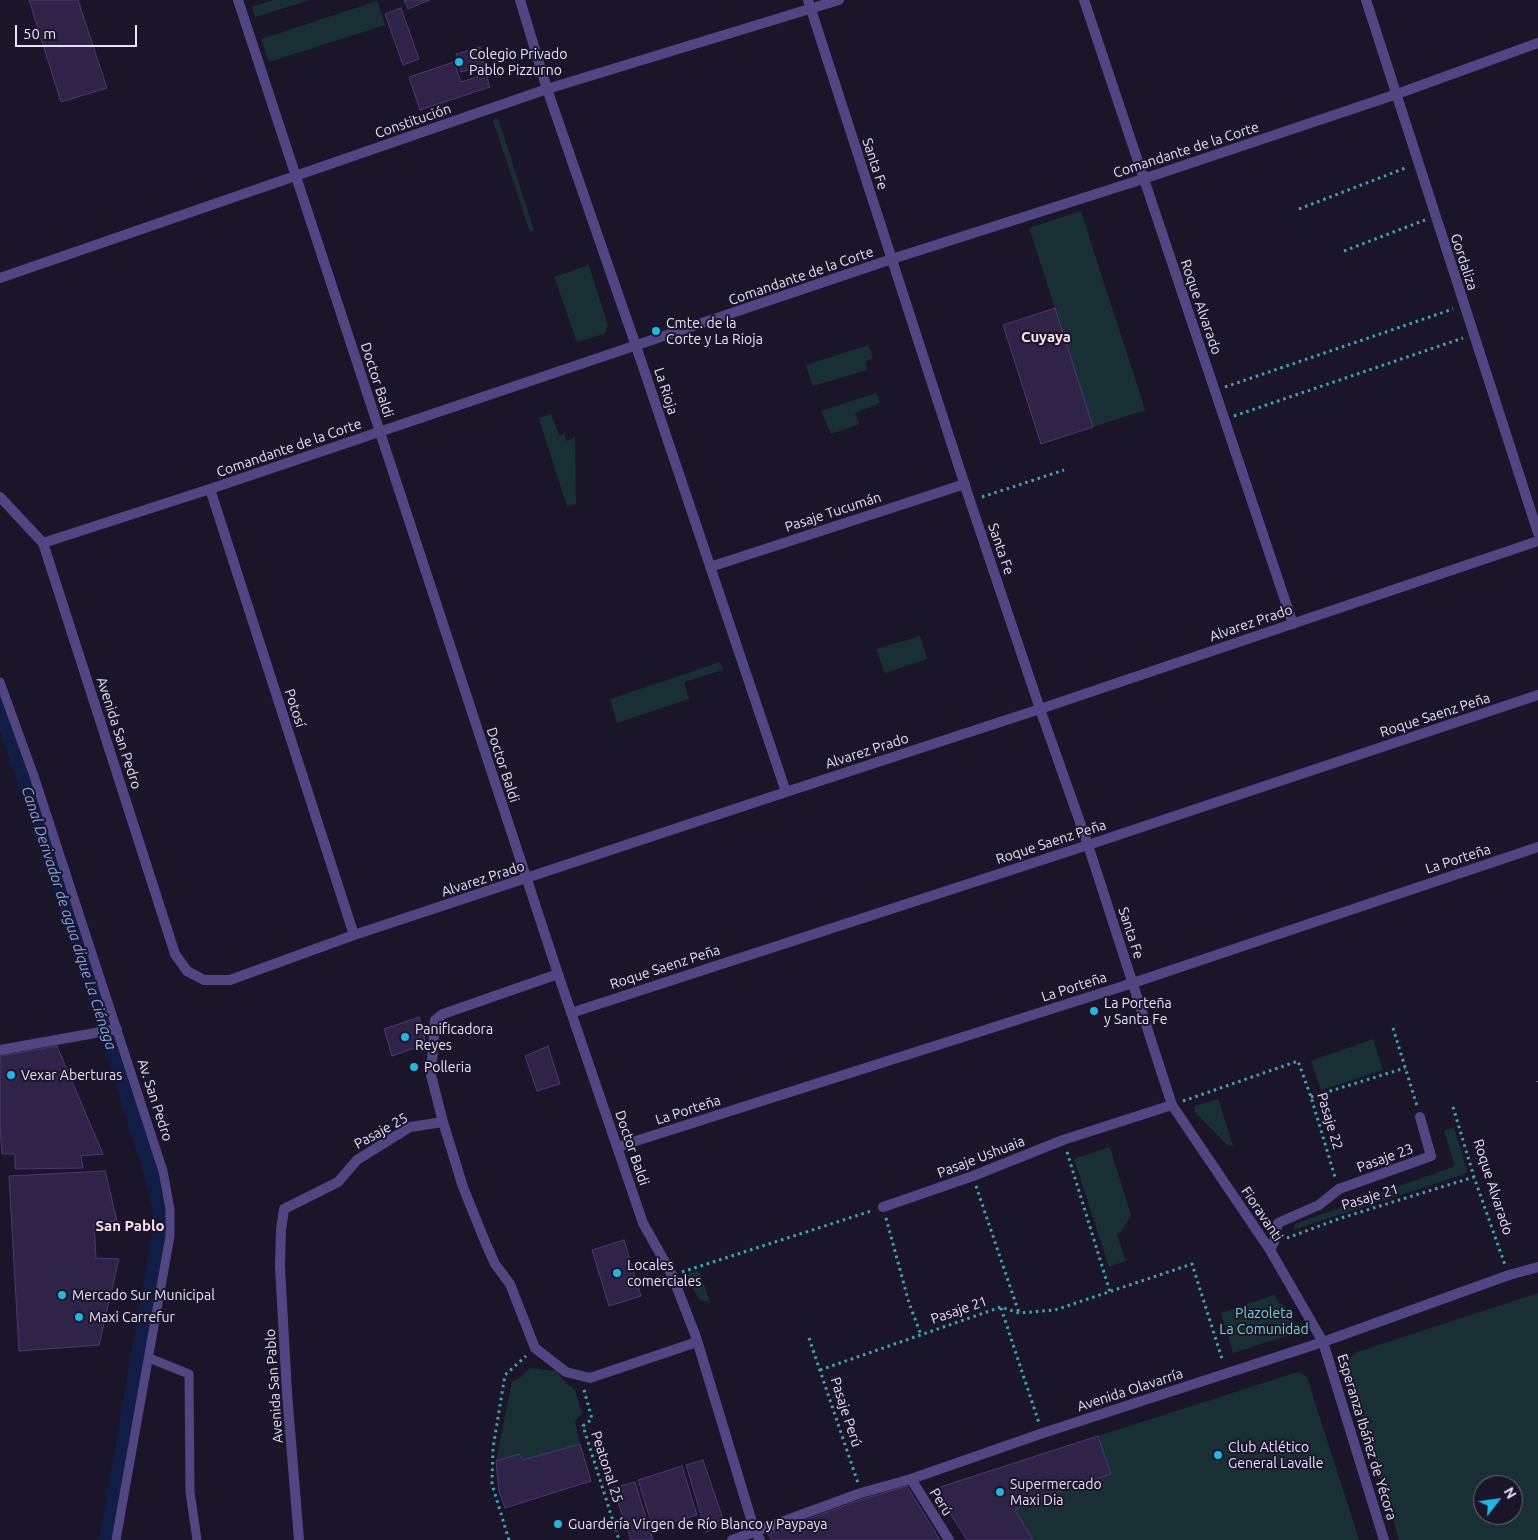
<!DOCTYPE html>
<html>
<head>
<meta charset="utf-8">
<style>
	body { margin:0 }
	#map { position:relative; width:1538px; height:1540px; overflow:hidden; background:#1b1529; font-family:Ubuntu,sans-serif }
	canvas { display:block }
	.north { position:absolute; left:1473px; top:1475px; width:50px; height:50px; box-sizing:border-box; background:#1b1529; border:1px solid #6d677d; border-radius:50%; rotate:60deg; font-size:14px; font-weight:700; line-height:20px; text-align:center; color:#e8e1fb }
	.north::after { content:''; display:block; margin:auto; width:18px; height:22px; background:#25b4e3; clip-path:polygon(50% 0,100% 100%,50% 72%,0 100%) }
	.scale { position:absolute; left:15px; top:25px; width:122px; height:22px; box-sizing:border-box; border:2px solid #e8e1fb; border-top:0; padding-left:6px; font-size:15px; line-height:18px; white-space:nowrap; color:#e8e1fb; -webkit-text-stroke:4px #1b1529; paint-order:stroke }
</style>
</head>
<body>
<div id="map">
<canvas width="1538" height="1540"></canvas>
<div class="north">N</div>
<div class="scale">50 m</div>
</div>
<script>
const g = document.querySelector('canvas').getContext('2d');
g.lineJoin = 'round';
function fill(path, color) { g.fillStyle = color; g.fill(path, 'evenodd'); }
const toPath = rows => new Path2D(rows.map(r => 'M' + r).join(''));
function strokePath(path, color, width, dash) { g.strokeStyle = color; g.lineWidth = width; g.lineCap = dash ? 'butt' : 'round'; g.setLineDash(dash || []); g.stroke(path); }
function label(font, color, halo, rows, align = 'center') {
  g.font = font + ' Ubuntu,sans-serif'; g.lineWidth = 4; g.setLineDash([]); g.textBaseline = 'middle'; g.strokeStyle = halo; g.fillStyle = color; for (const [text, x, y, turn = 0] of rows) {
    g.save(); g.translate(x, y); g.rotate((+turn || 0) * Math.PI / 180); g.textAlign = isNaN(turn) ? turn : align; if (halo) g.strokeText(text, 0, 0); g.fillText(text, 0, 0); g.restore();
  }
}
fill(toPath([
	[274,0,310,0,255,17,252,7],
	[377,1,385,25,269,62,261,39],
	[498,118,534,230,530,232,493,120],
	[1081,211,1145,410,1093,427,1029,228],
	[589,265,608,326,604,334,577,342,554,277],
	[868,345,873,358,865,362,867,370,813,386,806,365],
	[876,393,880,403,855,413,859,424,831,434,821,411],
	[551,414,559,435,564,434,566,441,575,437,576,504,567,507,539,418],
	[920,636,927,659,885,673,876,649],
	[720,662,723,670,684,682,689,699,617,723,610,699],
	[1373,1039,1383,1070,1321,1090,1311,1061],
	[1218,1099,1233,1146,1227,1145,1195,1112,1195,1106],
	[1454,1127,1467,1171,1465,1174,1293,1230,1295,1224,1455,1166,1444,1131],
	[1110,1147,1131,1216,1120,1233,1117,1234,1126,1261,1109,1267,1074,1159],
	[699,1270,710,1303,699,1299,685,1275],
	[1538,1293,1538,1540,1399,1540,1346,1364,1354,1353],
	[1483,1485,1513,1485,1513,1515,1483,1515],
	[1274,1295,1279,1303,1285,1306,1296,1325,1293,1334,1233,1353,1221,1313],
	[530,1368,556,1371,566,1383,575,1390,582,1413,575,1421,580,1444,523,1460,519,1454,496,1461,512,1381,518,1379],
	[1298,1372,1307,1377,1359,1540,1033,1540,1015,1510,1030,1502,1110,1475,1098,1436]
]), '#183033');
fill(toPath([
	[0,686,67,884,160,1174,168,1210,165,1240,113,1540,99,1540,151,1239,153,1211,145,1178,53,889,0,731]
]), '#121d45');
const building = toPath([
	[29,0,78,0,107,88,61,102,29,0],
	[404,0,430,0,408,9,404,0],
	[401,8,419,59,403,65,385,14,401,8],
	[480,47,485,66,461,72,456,54,480,47],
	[454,62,461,82,486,74,490,87,420,110,409,77,454,62],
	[1055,308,1093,427,1041,444,1003,325,1055,308],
	[419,1017,426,1044,392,1056,384,1029,419,1017],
	[57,1046,103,1154,81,1156,83,1168,15,1169,15,1154,2,1154,0,1126,0,1056,57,1046],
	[548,1046,560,1084,537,1091,525,1056,548,1046],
	[105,1171,117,1221,94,1223,96,1258,119,1259,99,1345,19,1351,9,1176,105,1171],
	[624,1240,641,1296,609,1306,592,1250,624,1240],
	[1098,1436,1111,1474,1030,1502,1015,1510,1033,1540,967,1540,939,1496,940,1487,1098,1436],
	[580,1444,591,1481,505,1508,499,1491,496,1461,519,1454,523,1460,580,1444],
	[703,1460,724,1522,722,1526,706,1532,686,1465,703,1460],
	[682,1466,697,1515,653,1528,638,1480,682,1466],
	[635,1482,653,1540,631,1540,613,1488,635,1482],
	[907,1486,940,1540,772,1540,768,1534,863,1499,907,1486]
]);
fill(building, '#302348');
strokePath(building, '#4c3871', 1);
strokePath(toPath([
	[1299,209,1408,167],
	[1344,251,1425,220],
	[1225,387,1453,309],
	[1234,416,1463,338],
	[982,497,1064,470],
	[1393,1028,1417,1106],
	[1538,1081,1538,1082],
	[1311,1097,1405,1068],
	[1183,1101,1298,1061,1311,1097,1335,1177],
	[1453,1107,1474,1177,1505,1265],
	[1067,1152,1110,1292],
	[976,1186,1019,1313],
	[886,1218,909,1303,921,1335],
	[1287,1238,1341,1218,1474,1177],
	[682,1272,871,1211],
	[1001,1308,1039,1423],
	[809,1338,858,1483],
	[820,1370,1001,1307,1019,1313,1055,1310,1192,1264,1223,1362],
	[584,1390,592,1419,583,1426,619,1540],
	[509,1540,492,1484,493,1448,505,1375,526,1356]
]), '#41a6af', 3, [2.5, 4]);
strokePath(toPath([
	[0,682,34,776,163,1171,170,1209,170,1236,116,1540],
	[149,1358,189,1374,190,1492,197,1540]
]), '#514682', 9);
strokePath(toPath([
	[238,0,558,974,643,1223,672,1275,696,1337,755,1532,760,1540],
	[520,0,547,89,636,346,786,792],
	[808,0,970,501,1040,709,1088,845,1172,1105,1270,1250,1323,1342,1384,1540],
	[1084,0,1293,624],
	[1366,0,1538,533],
	[0,278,547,89,839,0],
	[210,489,354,935],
	[0,497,43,543,175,954,187,971,204,980,230,980,354,935,786,792,1040,709,1538,541],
	[43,543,210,489,892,259,1143,179,1397,94,1538,43],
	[710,567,965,484],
	[571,1013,1088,845,1538,695],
	[0,1050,117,1029],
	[443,1122,463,1187,486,1244,495,1264,510,1284,535,1348,566,1372,590,1378,697,1342],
	[617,1147,1133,983,1538,847],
	[883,1207,973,1176,1063,1140,1172,1105],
	[1270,1250,1274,1242,1278,1223,1319,1205,1339,1189,1431,1156,1420,1117],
	[299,1540,287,1393,280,1267,281,1230,284,1209,338,1182,357,1160,410,1127,443,1122,431,1075,435,1020,443,1014,558,974]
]), '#514682', 10);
strokePath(toPath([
	[911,1479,949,1540],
	[732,1540,861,1493,911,1479,1043,1433,1323,1342,1509,1275,1538,1267]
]), '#514682', 10);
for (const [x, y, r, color] of [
	[459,62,5,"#25b4e3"],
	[656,331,5,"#25b4e3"],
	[1094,1011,5,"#25b4e3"],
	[405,1037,5,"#25b4e3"],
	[414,1067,5,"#25b4e3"],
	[11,1075,5,"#25b4e3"],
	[617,1273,5,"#25b4e3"],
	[62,1295,5,"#25b4e3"],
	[79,1317,5,"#25b4e3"],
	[1218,1455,5,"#25b4e3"],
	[1000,1492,5,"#25b4e3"],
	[558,1524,5,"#25b4e3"]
]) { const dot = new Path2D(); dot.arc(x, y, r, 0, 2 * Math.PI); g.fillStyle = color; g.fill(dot); strokePath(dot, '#1b1529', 2); }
label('14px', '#e8e1fb', '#1b1529', [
	["Colegio Privado",469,54],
	["Pablo Pizzurno",469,70],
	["Cmte. de la",666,323],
	["Corte y La Rioja",666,339],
	["La Porteña",1104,1003],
	["y Santa Fe",1104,1019],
	["Panificadora",415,1029],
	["Reyes",415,1045],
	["Polleria",424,1067],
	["Vexar Aberturas",21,1075],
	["Locales",627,1265],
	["comerciales",627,1281],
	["Mercado Sur Municipal",72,1295],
	["Maxi Carrefur",89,1317],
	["Club Atlético",1228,1447],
	["General Lavalle",1228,1463],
	["Supermercado",1010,1484],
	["Maxi Dia",1010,1500],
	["Guardería Virgen de Río Blanco y Paypaya",568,1524]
], 'left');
label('14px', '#e8e1fb', '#1b1529', [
	["Constitución",413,121,-19],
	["Comandante de la Corte",1186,150,-18],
	["Santa Fe",875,164,72],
	["Gordaliza",1464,262,72],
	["Comandante de la Corte",801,276,-19],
	["Roque Alvarado",1201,307,71],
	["Doctor Baldi",377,380,72],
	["La Rioja",666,391,72],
	["Comandante de la Corte",289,448,-19],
	["Pasaje Tucumán",833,512,-18],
	["Santa Fe",1001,549,71],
	["Alvarez Prado",1251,623,-19],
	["Potosí",295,708,72],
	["Roque Saenz Peña",1435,715,-18],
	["Avenida San Pedro",119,733,72],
	["Alvarez Prado",867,751,-18],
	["Doctor Baldi",503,765,72],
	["Roque Saenz Peña",1051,842,-18],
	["La Porteña",1458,859,-18],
	["Alvarez Prado",483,879,-18],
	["Santa Fe",1131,933,72],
	["Roque Saenz Peña",665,967,-18],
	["La Porteña",1074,987,-18],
	["Av. San Pedro",155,1100,72],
	["La Porteña",688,1110,-18],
	["Pasaje 22",1330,1121,73],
	["Pasaje 25",381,1131,-29],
	["Doctor Baldi",632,1148,71],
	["Pasaje Ushuaia",981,1157,-21],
	["Pasaje 23",1385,1158,-20],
	["Roque Alvarado",1493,1187,72],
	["Pasaje 21",1370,1197,-17],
	["Fioravanti",1262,1214,56],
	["Pasaje 21",959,1310,-19],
	["Avenida San Pablo",274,1386,-94],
	["Avenida Olavarría",1130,1390,-18],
	["Pasaje Perú",846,1412,72],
	["Esperanza Ibáñez de Yécora",1367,1437,73],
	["Peatonal 25",607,1467,72],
	["Perú",941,1502,58]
]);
label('14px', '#74d4ca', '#1b1529', [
	["Plazoleta",1264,1313],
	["La Comunidad",1264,1329]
]);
label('bold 15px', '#fbe3ef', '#1b1529', [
	["Cuyaya",1046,337],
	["San Pablo",130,1226]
]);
label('italic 15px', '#7ca8ee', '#1b1529', [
	["Canal Derivador de agua dique La Ciénaga",69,918,72]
]);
</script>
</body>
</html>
